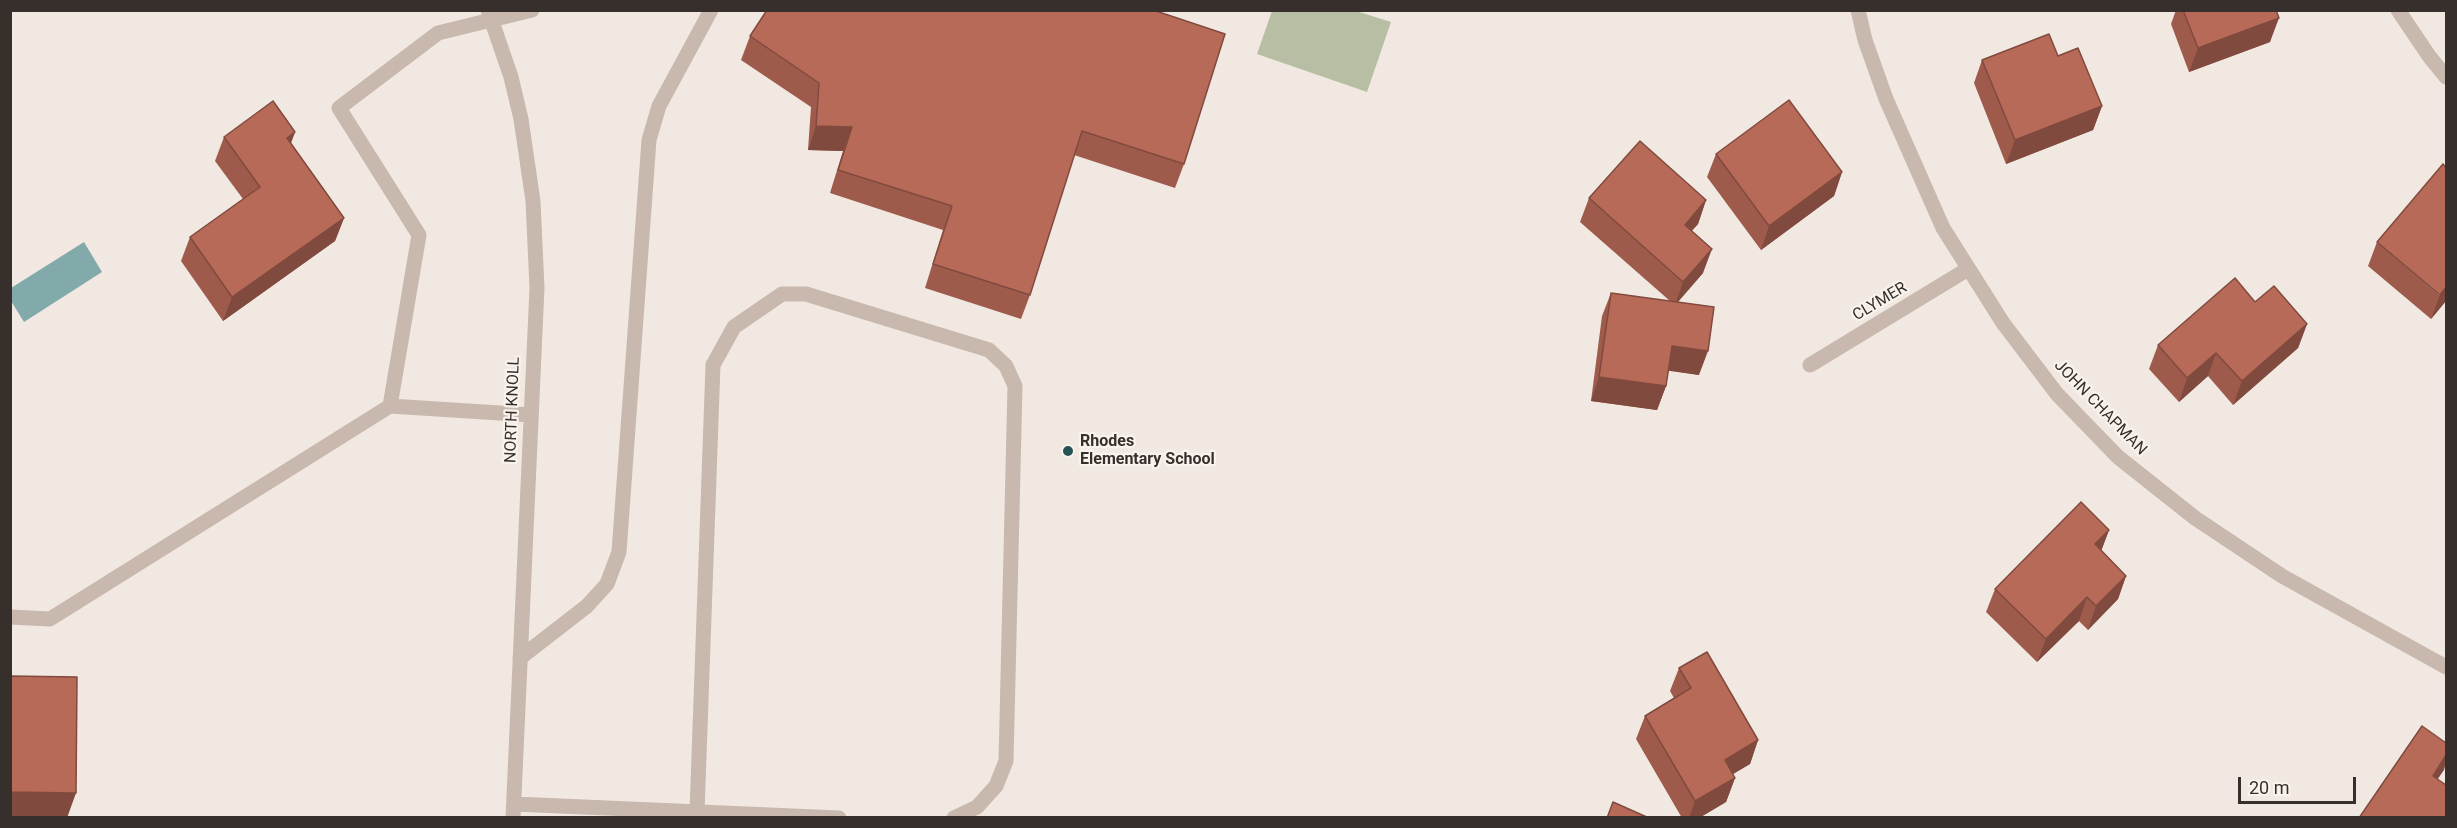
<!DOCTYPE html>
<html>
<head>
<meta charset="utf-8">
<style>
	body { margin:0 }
	#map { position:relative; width:2457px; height:828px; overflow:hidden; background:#f1e8e1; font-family:Roboto,sans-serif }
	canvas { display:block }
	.frame { position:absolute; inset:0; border:12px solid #372f2c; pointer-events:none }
	.scale { position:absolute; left:2238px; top:777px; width:118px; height:27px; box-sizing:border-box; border:3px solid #372f2c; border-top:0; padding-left:8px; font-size:18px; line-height:21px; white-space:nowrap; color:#372f2c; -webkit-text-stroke:4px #f9f3ed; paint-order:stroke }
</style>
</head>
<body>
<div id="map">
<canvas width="2457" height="828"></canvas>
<div class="frame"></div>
<div class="scale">20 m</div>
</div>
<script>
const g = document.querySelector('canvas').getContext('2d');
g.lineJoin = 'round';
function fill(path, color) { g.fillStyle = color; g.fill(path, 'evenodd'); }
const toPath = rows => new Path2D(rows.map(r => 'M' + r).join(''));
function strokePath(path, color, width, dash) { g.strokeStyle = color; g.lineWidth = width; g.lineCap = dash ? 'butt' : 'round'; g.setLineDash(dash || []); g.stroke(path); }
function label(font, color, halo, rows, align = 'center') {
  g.font = font + ' Roboto,sans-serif'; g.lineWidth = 4.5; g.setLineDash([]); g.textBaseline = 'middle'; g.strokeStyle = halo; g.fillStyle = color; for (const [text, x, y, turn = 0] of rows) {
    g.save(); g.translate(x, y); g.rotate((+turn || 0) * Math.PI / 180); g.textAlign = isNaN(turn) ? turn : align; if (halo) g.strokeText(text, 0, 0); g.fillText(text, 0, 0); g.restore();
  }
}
fill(toPath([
	[1272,11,1356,11,1391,22,1367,92,1257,54]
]), '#b7bea3');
fill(toPath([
	[84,242,102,272,24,322,11,301,11,288]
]), '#83aaaa');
strokePath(toPath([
	[488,10,511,77,521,119,533,201,537,288,513,818],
	[1858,10,1865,40,1886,99,1943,228,2003,323,2057,394,2118,457,2195,518,2282,576,2446,667],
	[2398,10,2429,56,2446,77],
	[1810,365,1968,269],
	[531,415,390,406,419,235,339,108,438,33,532,10],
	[10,617,50,619,390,406],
	[520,658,587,606,607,584,619,552,649,140,659,106,711,10],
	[514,804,839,818],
	[697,812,713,365,734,327,782,294,806,294,989,350,1006,366,1015,386,1006,761,996,786,977,807,954,818]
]), '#c8b8ae', 15);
fill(toPath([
	[767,10,1184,164,1175,188,1074,155,1030,295,1021,319,925,288,943,230,830,193,843,151,808,150,811,107,741,60,750,36],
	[2176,10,2276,10,2270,42,2189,72,2171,24],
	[2058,56,2102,106,2093,130,2006,164,1974,83,1982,60],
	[295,132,291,143,344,218,335,241,223,321,181,261,190,237,243,199,215,161,224,137],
	[1716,154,1842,172,1834,196,1761,250,1707,177],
	[1589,198,1706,200,1698,224,1691,231,1703,273,1678,302,1699,375,1668,370,1666,386,1657,410,1591,401,1602,316,1611,293,1670,301,1580,222],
	[2377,242,2446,301,2431,319,2368,266],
	[2255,302,2307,324,2298,348,2233,405,2208,376,2179,402,2149,369,2158,345],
	[2109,530,2101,551,2126,576,2118,599,2088,630,2079,621,2037,662,1986,612,1995,589],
	[1679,668,1758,740,1750,764,1733,774,1735,778,1726,802,1699,818,1682,818,1636,739,1645,716,1674,698,1670,691]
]), '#9e5b4c');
fill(toPath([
	[2279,18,2270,42,2189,72,2198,48],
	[2102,106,2093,130,2006,164,2015,140],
	[816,126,852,127,843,151,808,150],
	[295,132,286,156,287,138],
	[1842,172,1834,196,1761,250,1769,226],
	[1706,200,1698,224,1676,249,1685,225],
	[344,218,335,241,223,321,232,297],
	[1712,249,1703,273,1675,305,1683,282],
	[2446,287,2446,301,2431,319,2440,295],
	[2307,324,2298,348,2233,405,2242,381],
	[1672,346,1708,351,1699,375,1663,370],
	[2216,353,2208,376,2179,402,2187,378],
	[1599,377,1666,386,1657,410,1591,401],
	[2109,530,2100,554,2095,544],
	[2126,576,2118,599,2088,630,2096,606],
	[2087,597,2079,621,2037,662,2046,639],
	[1758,740,1750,764,1716,784,1725,760],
	[2446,755,2446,762,2444,770,2424,799,2433,776],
	[1735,778,1726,802,1699,818,1689,818,1695,801],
	[10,792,76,793,67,818,10,818]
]), '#814a3e');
const building = toPath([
	[767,10,1153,10,1225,34,1184,164,1082,131,1030,295,933,264,952,206,838,170,852,127,816,126,819,83,750,36,767,10],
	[2183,10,2276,10,2279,18,2198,48,2183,10],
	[2049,34,2058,56,2078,48,2102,106,2015,140,1982,60,2049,34],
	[1789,100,1842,172,1769,226,1716,154,1789,100],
	[273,101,295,132,287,138,344,218,232,297,190,237,260,187,224,137,273,101],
	[1640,141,1706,200,1685,225,1712,249,1683,282,1589,198,1640,141],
	[2443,164,2446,168,2446,287,2440,295,2377,242,2443,164],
	[2235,278,2255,302,2274,286,2307,324,2242,381,2216,353,2187,378,2158,345,2235,278],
	[1611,293,1714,307,1708,351,1672,346,1666,386,1599,377,1611,293],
	[2081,502,2109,530,2095,544,2126,576,2096,606,2087,597,2046,639,1995,589,2081,502],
	[1707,652,1758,740,1725,760,1735,778,1695,801,1645,716,1691,688,1679,668,1707,652],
	[10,676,77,677,76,793,10,792,10,676],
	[2422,726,2446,743,2446,755,2433,776,2446,785,2446,818,2359,818,2422,726],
	[1613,802,1649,818,1607,818,1613,802]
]);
fill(building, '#b86a58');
strokePath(building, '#814a3e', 1.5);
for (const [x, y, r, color] of [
	[1068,451,6,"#265454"]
]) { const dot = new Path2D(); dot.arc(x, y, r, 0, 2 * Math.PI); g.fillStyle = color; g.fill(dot); strokePath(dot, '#f9f3ed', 2); }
label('16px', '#372f2c', '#f9f3ed', [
	["CLYMER",1880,302,-31],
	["JOHN CHAPMAN",2100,408,46],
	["NORTH KNOLL",513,410,-88]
]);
label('bold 16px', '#372f2c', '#f9f3ed', [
	["Rhodes",1080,442],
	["Elementary School",1080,460]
], 'left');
</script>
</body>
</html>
